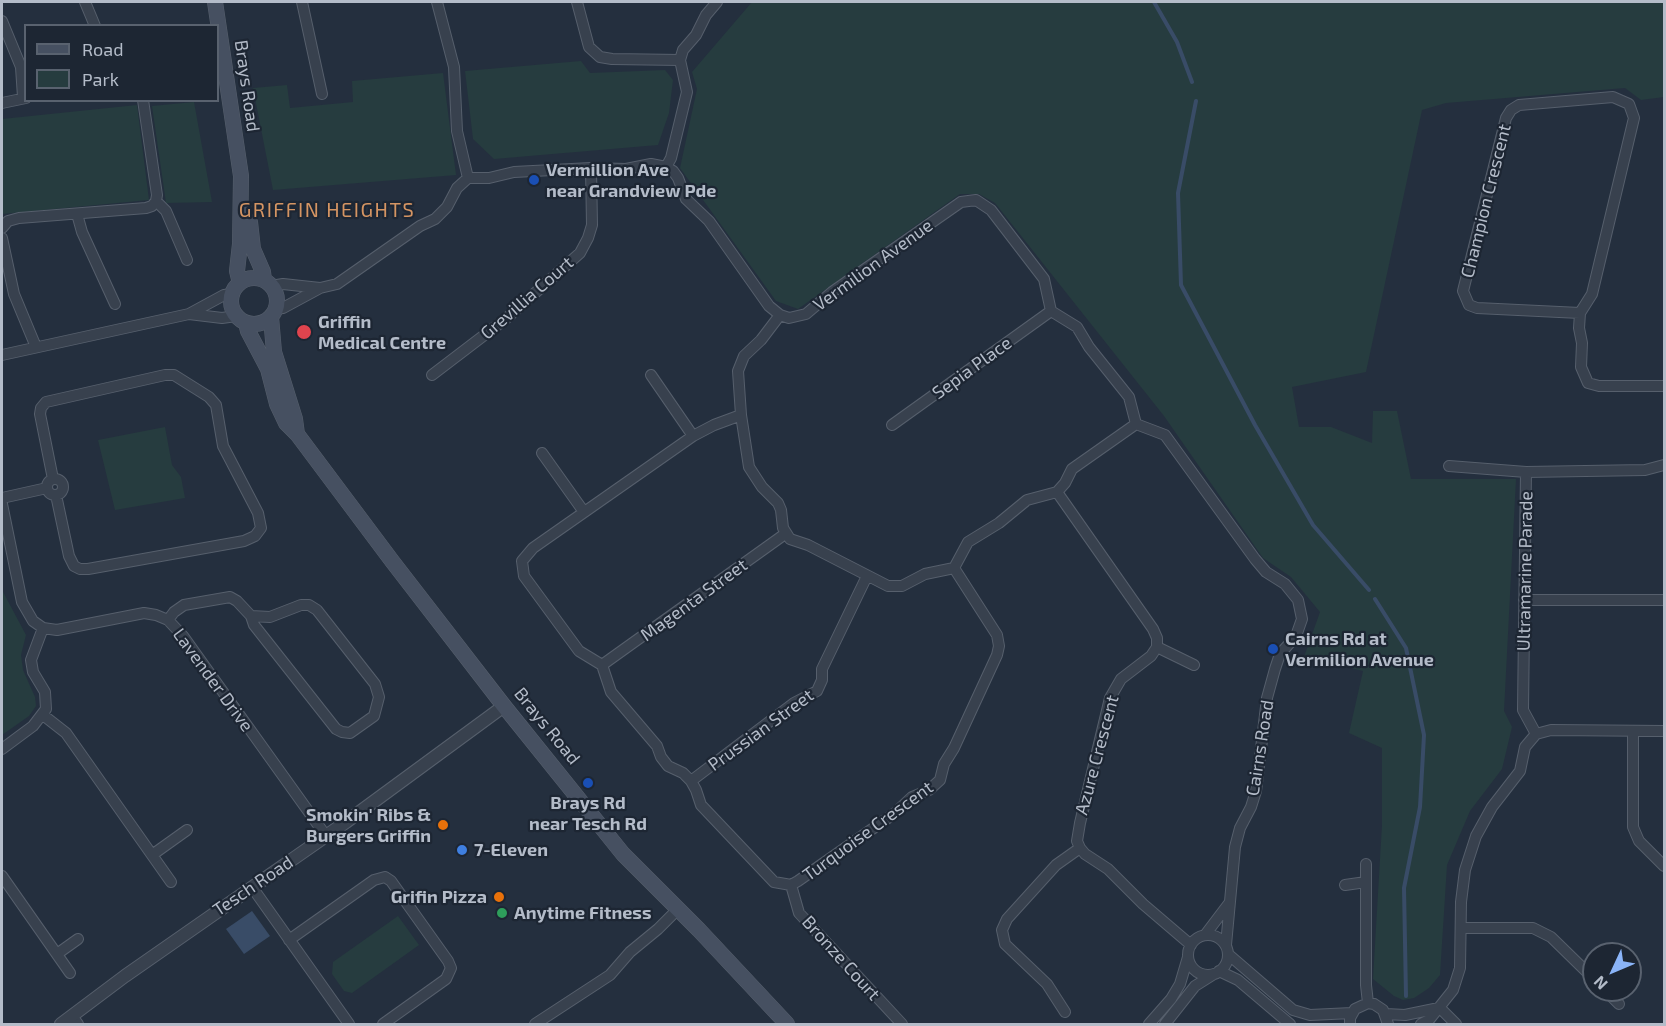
<!DOCTYPE html>
<html>
<head>
<meta charset="utf-8">
<style>
	body { margin:0 }
	#map { position:relative; width:1666px; height:1026px; overflow:hidden; background:#242f3e; font-family:"Exo 2",sans-serif }
	canvas { display:block }
	.frame { position:absolute; inset:0; border:3px solid #b4bcc9; pointer-events:none }
	.legend { position:absolute; left:24px; top:24px; width:195px; height:78px; box-sizing:border-box; background:#1d2633; border:2px solid #59626f; margin:0; padding:8px 10px; list-style:none; font-size:18px; color:#b4bcc9 }
	.legend li { display:flex; align-items:center; gap:12px; height:30px }
	.legend b { width:30px; border:2px solid #59626f }
	.north { position:absolute; left:1582px; top:942px; width:60px; height:60px; box-sizing:border-box; background:#1d2633; border:2px solid #59626f; border-radius:50%; rotate:226deg; font-size:16px; font-weight:700; line-height:24px; text-align:center; color:#b4bcc9 }
	.north::after { content:''; display:block; margin:auto; width:21px; height:27px; background:#8ab4f8; clip-path:polygon(50% 0,100% 100%,50% 72%,0 100%) }
</style>
</head>
<body>
<div id="map">
<canvas width="1666" height="1026"></canvas>
<div class="frame"></div>
<ul class="legend">
<li><b style="height:8px;background:#465061"></b>Road</li>
<li><b style="height:16px;background:#263c3f"></b>Park</li>
</ul>
<div class="north">N</div>
</div>
<script>
const g = document.querySelector('canvas').getContext('2d');
g.lineJoin = 'round';
function fill(path, color) { g.fillStyle = color; g.fill(path, 'evenodd'); }
const toPath = rows => new Path2D(rows.map(r => 'M' + r).join(''));
function strokePath(path, color, width, dash) { g.strokeStyle = color; g.lineWidth = width; g.lineCap = dash ? 'butt' : 'round'; g.setLineDash(dash || []); g.stroke(path); }
function label(font, color, halo, rows, align = 'center') {
  g.font = font + ' "Exo 2",sans-serif'; g.lineWidth = 4.5; g.setLineDash([]); g.textBaseline = 'middle'; g.strokeStyle = halo; g.fillStyle = color; for (const [text, x, y, turn = 0] of rows) {
    g.save(); g.translate(x, y); g.rotate((+turn || 0) * Math.PI / 180); g.textAlign = isNaN(turn) ? turn : align; if (halo) g.strokeText(text, 0, 0); g.fillText(text, 0, 0); g.restore();
  }
}
fill(toPath([
	[752,2,1664,2,1664,97,1641,100,1625,88,1446,103,1422,110,1366,372,1292,387,1299,427,1331,427,1372,443,1373,411,1397,411,1411,479,1516,479,1504,711,1512,727,1502,769,1470,811,1447,865,1440,975,1429,988,1414,998,1403,1000,1394,996,1373,979,1382,825,1382,748,1349,733,1363,671,1304,657,1320,612,1291,577,1263,558,1164,416,995,203,979,194,960,194,798,309,776,301,680,168,697,89,692,72],
	[581,61,590,73,665,70,673,80,669,113,658,145,494,159,473,139,465,71],
	[443,73,456,175,273,190,253,88,287,85,290,108,353,102,352,81],
	[194,102,212,202,166,203,152,106],
	[137,105,149,200,2,214,2,119],
	[165,427,172,465,181,477,185,498,115,510,98,440],
	[2,590,26,635,21,655,23,670,35,697,36,706,29,716,2,735],
	[398,916,419,945,352,993,344,991,332,974,333,962]
]), '#263c3f');
fill(toPath([
	[252,911,270,936,244,954,226,929]
]), '#394c67');
strokePath(toPath([
	[1154,2,1177,42,1192,82],
	[1196,101,1178,193,1181,285,1255,425,1313,525,1369,590],
	[1375,599,1406,648,1424,735,1420,807,1404,888,1406,996]
]), '#394c67', 4);
const minor = toPath([
	[85,2,95,26],
	[302,2,322,94],
	[437,2,454,67,457,131,468,178],
	[577,2,589,47,600,57,612,59,680,60],
	[2,21,21,67,23,97],
	[2,103,26,98],
	[666,167,671,158,687,92,680,60,683,50,696,35,706,15,717,2],
	[156,201,166,211,187,260],
	[77,214,82,232,115,304],
	[2,228,8,221,19,218,146,208,152,206,156,201,157,195,143,100],
	[2,238,14,294,36,347],
	[271,286,283,284,320,288,337,284,420,226,435,219,447,207,457,188,468,178,489,178,514,172,591,168,626,169,651,164,666,167,673,171,678,178,686,199,709,221,769,306,780,315,789,318,806,314,832,292,961,202,976,200,991,210,1044,279,1051,311,1077,327,1089,347,1129,397,1136,424,1165,435,1255,559,1266,572,1285,584,1298,600,1302,619,1296,636,1280,654,1275,669,1267,698,1256,791,1251,807,1240,828,1235,847,1226,945],
	[275,309,283,308,320,288],
	[1580,313,1477,308,1469,305,1463,291,1506,118,1511,110,1519,105,1613,97,1629,104,1634,118,1592,294,1580,313,1579,328,1582,343,1581,367,1588,383,1599,386,1664,386],
	[189,314,222,318,236,316],
	[780,315,761,340,744,356,738,371,741,415,749,467,762,487,778,503,781,510,783,528,790,539,808,545,888,586,902,586,925,574,954,568,968,542,999,523,1027,500,1057,492,1065,483,1072,469,1136,424],
	[2,355,189,314,224,295,232,294],
	[432,375,508,317,580,253,588,238,592,225,591,168],
	[651,375,693,436],
	[741,415,714,425,693,436,533,548,522,561,524,576,579,651,602,665,611,692,657,746,661,757,668,766,683,773,691,781,696,790,701,805,774,882,791,885,798,881,895,813,912,797,929,790,940,780,944,764,954,748,997,655,999,646,997,635,954,568],
	[892,425,1051,311],
	[542,453,584,512],
	[1449,466,1526,472],
	'47 487a8 8 0 1 1 16 0a8 8 0 1 1-16 0Z',
	[53,479,40,414,41,408,46,402,165,375,174,375,209,397,216,405,223,446,258,513,261,528,255,536,244,541,88,569,80,569,74,566,69,556,56,495],
	[1057,492,1153,629,1157,638,1157,647,1151,656,1121,679,1110,698,1080,823,1077,841,1080,848,1085,854,1108,869,1143,904,1191,945],
	[2,498,47,488],
	[2,504,22,602,33,621,43,628,57,630,144,613,156,615,168,620,183,636,326,836],
	[1524,600,1664,600],
	[168,620,174,612,184,605,230,597,237,601,251,616,254,625,336,729,342,732,350,733,374,716,379,697,375,684,317,610,309,605,301,605,270,617,251,616],
	[1157,647,1194,665],
	[602,665,785,534],
	[43,715,66,733,171,882],
	[1633,731,1633,827,1639,841,1664,866],
	[1536,734,1523,710,1526,472,1645,470,1664,465],
	[2,749,33,726,46,709,45,692,33,672,31,660,43,628],
	[691,781,794,703,817,691,822,680,822,669,867,576],
	[152,855,187,830],
	[1366,864,1366,985,1368,1003],
	[2,876,70,973],
	[791,885,799,913,902,1024],
	[1345,885,1366,882],
	[252,887,349,1024],
	[1461,928,1533,928,1551,937,1594,979],
	[1205,935,1230,902],
	'1188 955a20 20 0 1 1 40 0a20 20 0 1 1-40 0Z',
	[289,940,374,880,385,877,391,881,448,961,451,968,446,979,383,1024],
	[57,954,78,939],
	[1228,954,1293,1010,1310,1015,1352,1013],
	[1219,971,1238,980,1290,1024],
	[1605,990,1619,1004],
	[1440,1008,1456,1024],
	[1065,1012,1047,984,1005,944,1002,930,1007,919,1056,865,1080,848],
	[1386,1014,1405,1015,1439,1008],
	[72,1016,78,1024],
	[535,1024,610,975,630,952,658,929,678,909],
	[1149,1024,1171,999,1180,984,1188,957],
	[1165,1024,1195,986,1214,974],
	[1350,1024,1350,1018,1355,1009,1368,1003,1374,1004,1383,1010,1388,1024],
	[1421,1024,1429,1020,1453,990,1460,968,1461,902,1465,870,1476,836,1492,807,1520,771,1525,747,1536,734,1551,730,1664,731]
]);
const tertiary = toPath([
	[61,1024,125,976,346,822,504,706]
]);
const secondary = toPath([
	[215,2,241,176,240,244,237,271,240,283],
	[250,222,253,249,263,272,264,280],
	'231 301a23 23 0 1 1 46 0a23 23 0 1 1-46 0Z',
	[271,317,274,352,295,419,297,434],
	[246,323,248,331,268,369,277,404,286,423,297,434,392,561,504,706,623,854,699,930,787,1024]
]);
strokePath(minor, '#565f6c', 12);
strokePath(tertiary, '#565f6c', 14);
strokePath(secondary, '#565f6c', 16);
strokePath(minor, '#38414e', 10);
strokePath(tertiary, '#38414e', 12);
strokePath(secondary, '#465061', 15);
for (const [x, y, r, color] of [
	[534,180,6,"#1a4fb4"],
	[304,332,8,"#e0444e"],
	[1273,649,6,"#1a4fb4"],
	[588,783,6,"#1a4fb4"],
	[443,825,6,"#e8710a"],
	[462,850,6,"#3f7fe0"],
	[499,897,6,"#e8710a"],
	[502,913,6,"#2e9e5b"]
]) { const dot = new Path2D(); dot.arc(x, y, r, 0, 2 * Math.PI); g.fillStyle = color; g.fill(dot); strokePath(dot, '#1d2633', 2); }
label('18px', '#b4bcc9', '#1d2633', [
	["Brays Road",247,86,82],
	["Champion Crescent",1486,201,-76],
	["Vermilion Avenue",873,265,-36],
	["Grevillia Court",527,298,-41],
	["Sepia Place",972,368,-36],
	["Ultramarine Parade",1525,571,-89],
	["Magenta Street",694,600,-36],
	["Lavender Drive",213,680,54],
	["Brays Road",547,726,51],
	["Prussian Street",761,730,-36],
	["Cairns Road",1260,748,-81],
	["Azure Crescent",1097,755,-75],
	["Turquoise Crescent",868,831,-36],
	["Tesch Road",253,886,-34],
	["Bronze Court",841,958,48]
]);
label('bold 18px', '#b4bcc9', '#1d2633', [
	["Vermillion Ave",546,170],
	["near Grandview Pde",546,191],
	["Griffin",318,322],
	["Medical Centre",318,343],
	["Cairns Rd at",1285,639],
	["Vermilion Avenue",1285,660],
	["Brays Rd",588,803,"center"],
	["near Tesch Rd",588,824,"center"],
	["Smokin' Ribs &",431,815,"right"],
	["Burgers Griffin",431,836,"right"],
	["7-Eleven",474,850],
	["Grifin Pizza",487,897,"right"],
	["Anytime Fitness",514,913]
], 'left');
g.letterSpacing = '1.5px';
label('20px', '#d59563', '#1d2633', [
	["GRIFFIN HEIGHTS",327,210]
]);
g.letterSpacing = '0px';
</script>
</body>
</html>
